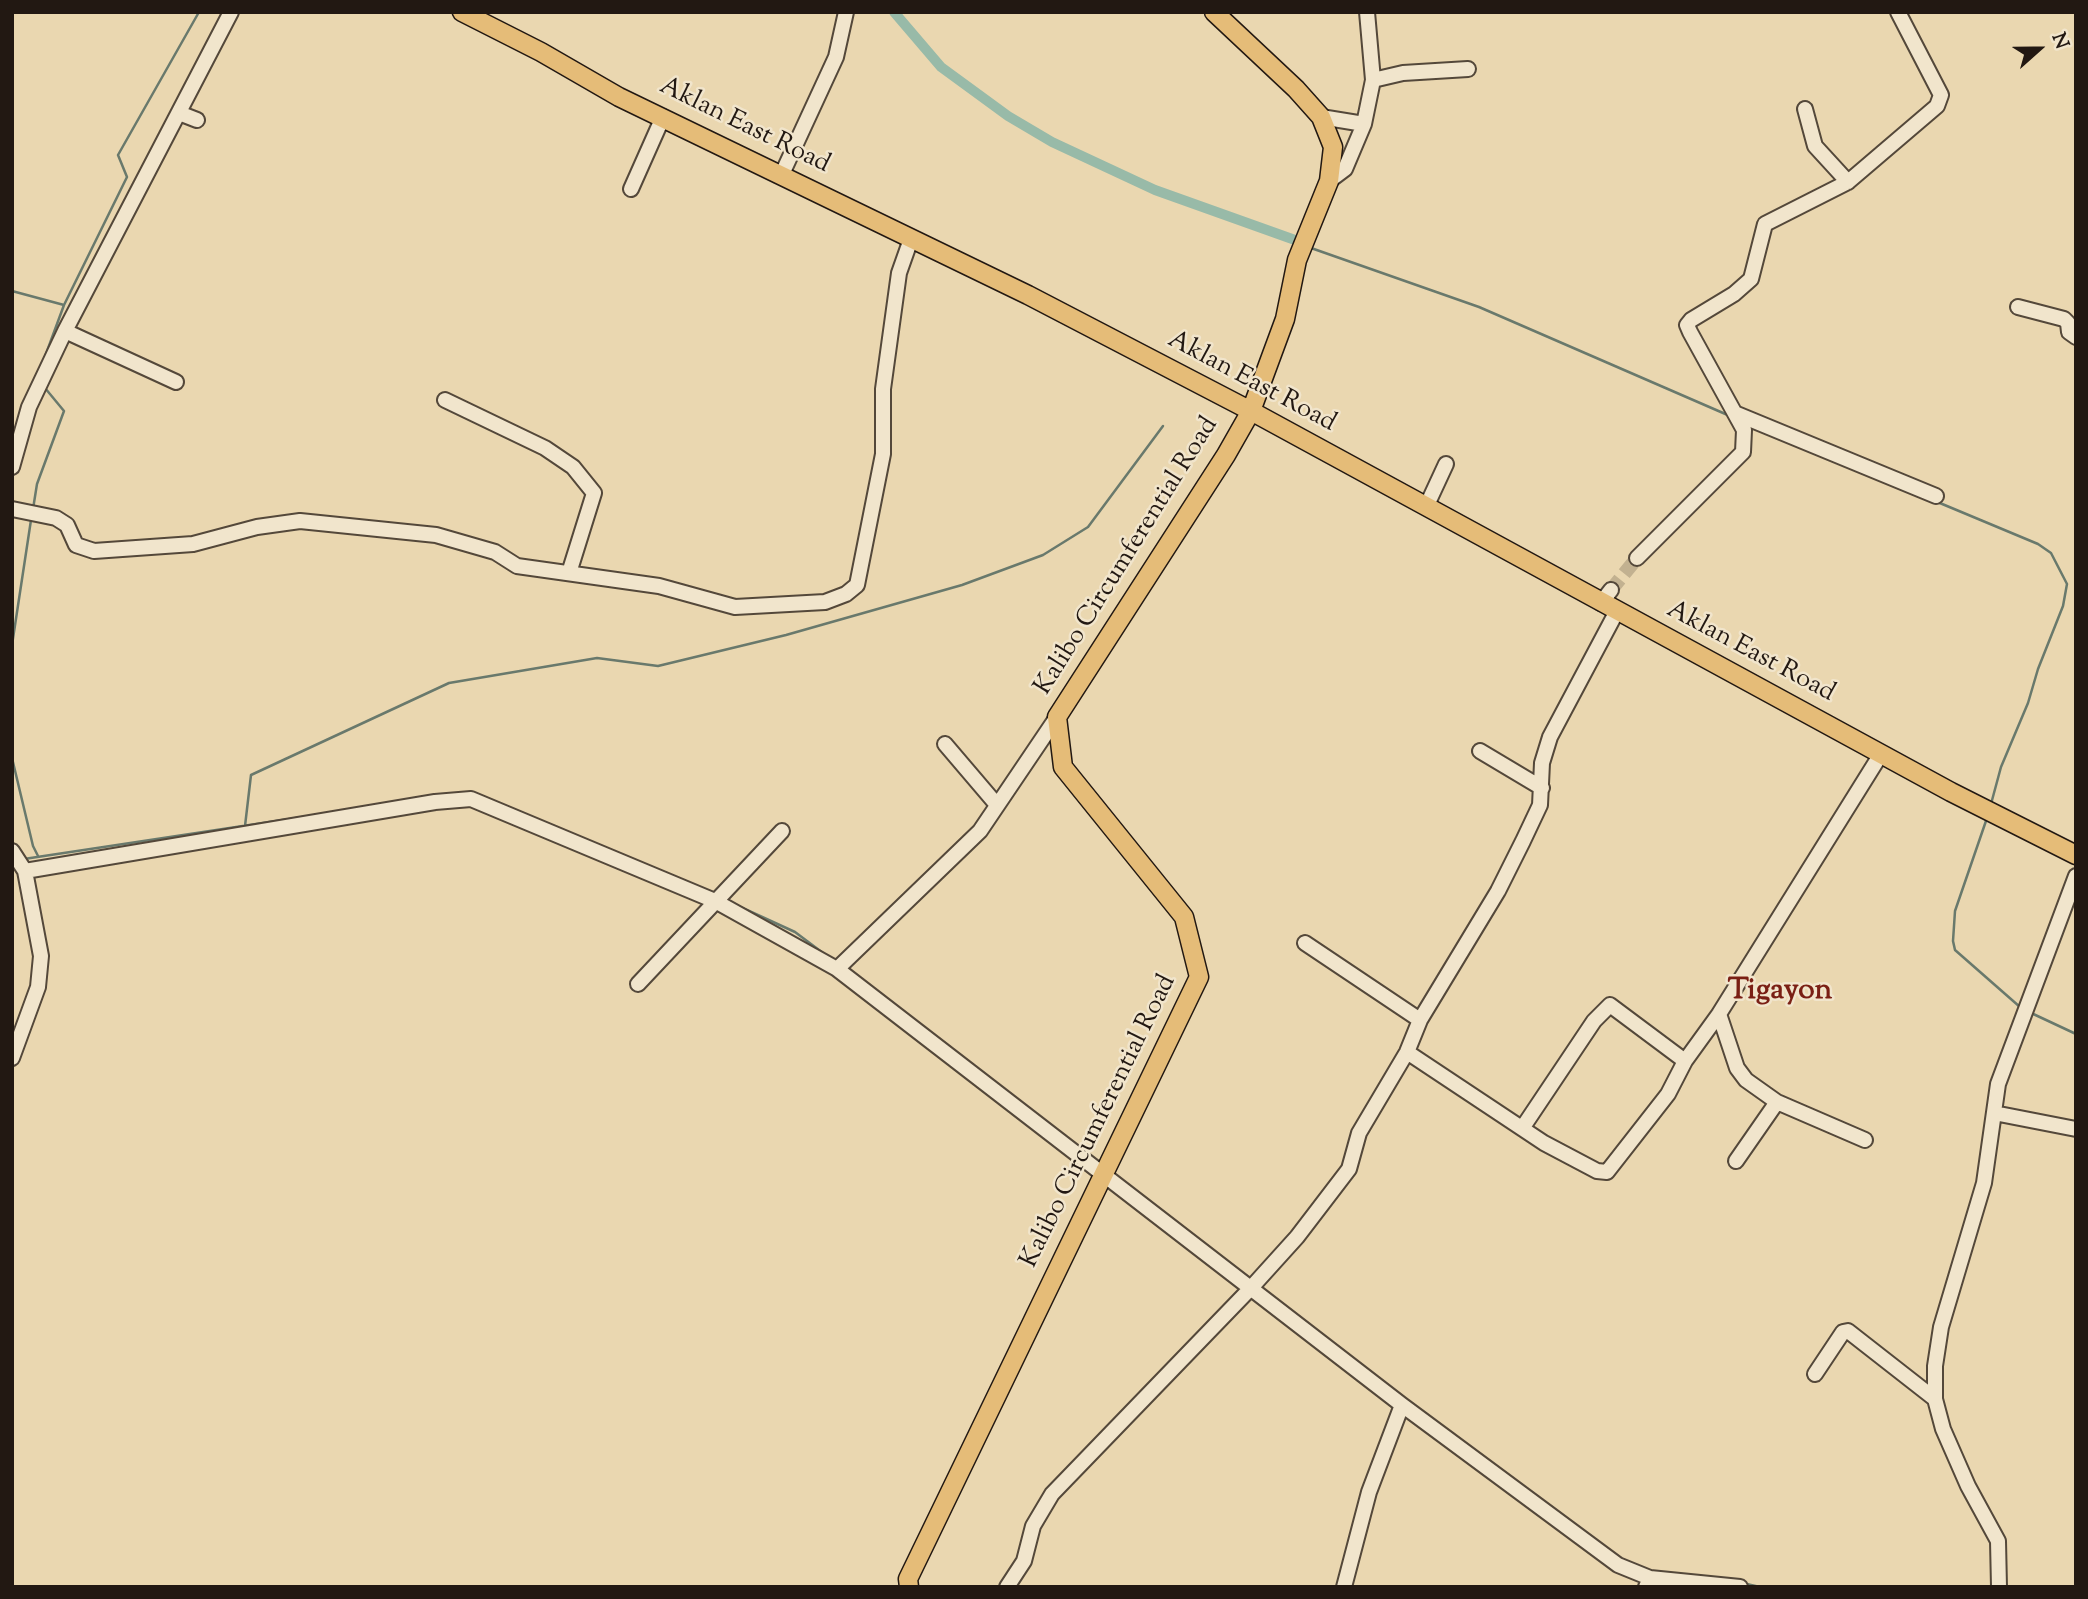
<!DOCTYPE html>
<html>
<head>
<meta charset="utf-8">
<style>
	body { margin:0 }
	#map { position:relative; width:2088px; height:1599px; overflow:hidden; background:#ead7b0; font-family:"Sorts Mill Goudy",serif }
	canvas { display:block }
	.frame { position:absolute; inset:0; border:14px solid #221812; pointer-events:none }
	.north { position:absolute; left:2004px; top:14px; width:70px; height:70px; -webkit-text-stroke:5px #f1e5cc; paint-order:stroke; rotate:69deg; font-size:19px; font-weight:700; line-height:28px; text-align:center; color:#221812 }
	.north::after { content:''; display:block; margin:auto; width:24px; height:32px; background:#221812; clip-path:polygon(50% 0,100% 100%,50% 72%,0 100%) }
</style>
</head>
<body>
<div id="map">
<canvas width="2088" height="1599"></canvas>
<div class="frame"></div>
<div class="north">N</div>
</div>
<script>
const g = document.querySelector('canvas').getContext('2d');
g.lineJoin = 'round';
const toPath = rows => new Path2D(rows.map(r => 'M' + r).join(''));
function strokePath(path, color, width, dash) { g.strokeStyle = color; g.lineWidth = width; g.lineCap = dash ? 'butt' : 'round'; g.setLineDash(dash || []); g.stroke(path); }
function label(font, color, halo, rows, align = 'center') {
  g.font = font + ' "Sorts Mill Goudy",serif'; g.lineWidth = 5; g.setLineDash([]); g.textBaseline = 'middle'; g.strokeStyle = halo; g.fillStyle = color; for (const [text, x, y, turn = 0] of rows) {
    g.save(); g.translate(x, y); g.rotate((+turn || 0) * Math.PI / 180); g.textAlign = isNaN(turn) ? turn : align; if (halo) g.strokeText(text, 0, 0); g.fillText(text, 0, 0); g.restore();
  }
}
strokePath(toPath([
	[1311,248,1479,307,1730,416],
	[12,291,64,305],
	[43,362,64,305,127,177,118,155,199,12],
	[1935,501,2038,544,2051,553,2067,584,2063,606,2038,669,2028,703,2001,767,1991,804],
	[33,509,37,484,64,411,45,388],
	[12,645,31,520],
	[12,758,33,846,38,856],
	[1987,818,1955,911,1953,941,1955,950,2020,1007],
	[245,826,251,775,449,683,597,658,658,666,786,635,962,585,1043,555,1088,527,1163,426],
	[24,859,329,813],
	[736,905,795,932,827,956],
	[2029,1012,2076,1034],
	[1742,1583,1760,1587]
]), '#69796c', 2.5);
strokePath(toPath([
	[894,12,941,67,1008,116,1052,142,1155,190,1295,240]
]), '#98baa8', 10);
strokePath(toPath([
	[1611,590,1637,558]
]), '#c2b190', 14, [14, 7]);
const minor = toPath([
	[1373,80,1403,73,1468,69],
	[1805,109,1815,146,1848,182],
	[179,113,197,120],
	[1321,117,1364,124],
	[782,174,836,57,846,12],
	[1329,181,1345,169,1364,124,1373,80,1367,12],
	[631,189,663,117],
	[2018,307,2064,319,2068,323,2069,332,2076,337],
	[65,331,176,382],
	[445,400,545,448,573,467,594,493,569,573],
	[1737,414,1936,496],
	[12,467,29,407,65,331,231,12],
	[1427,505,1446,464],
	[12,509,56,518,67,525,76,545,94,551,193,544,257,527,300,521,436,535,495,552,517,566,659,586,735,607,825,602,846,594,857,585,883,454,883,389,899,273,911,239],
	[1637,558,1743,452,1744,430,1690,332,1687,325,1691,320,1734,294,1751,279,1765,224,1848,182,1937,106,1941,95,1898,12],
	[1601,603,1611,590],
	[945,744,997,805],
	[1480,751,1542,788],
	[12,851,25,871,41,956,38,987,12,1058],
	[25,871,435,802,471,799,715,901,837,969,1402,1405,1618,1565,1650,1578],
	[1305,943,1420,1020],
	[837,969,980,831,1057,717],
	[638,984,782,831],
	[1719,1014,1737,1068,1746,1080,1777,1102,1736,1161],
	[1407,1052,1544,1143,1597,1171,1607,1172,1668,1094,1685,1061,1719,1014,1881,754],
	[1777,1102,1865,1140],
	[1994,1113,2076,1129],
	[1523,1127,1594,1021,1610,1005,1685,1061],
	[1815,1374,1843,1332,1848,1331,1935,1399],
	[1007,1587,1024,1561,1033,1526,1052,1494,1250,1289,1297,1237,1349,1169,1359,1133,1407,1052,1420,1020,1498,891,1523,841,1540,805,1542,763,1550,737,1617,611],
	[1344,1587,1369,1492,1402,1405],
	[1646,1587,1650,1578,1740,1587],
	[1999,1587,1998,1541,1968,1486,1943,1429,1935,1399,1935,1366,1941,1327,1984,1183,1998,1084,2076,876]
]);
const major = toPath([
	[462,12,541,52,619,97,1028,295,1251,411,1951,792,2076,855],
	[909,1587,908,1579,1199,977,1184,917,1063,767,1057,717,1226,455,1251,411,1285,319,1297,260,1329,181,1333,147,1321,117,1296,89,1214,12]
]);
strokePath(minor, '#54483a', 18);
strokePath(major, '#221812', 21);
strokePath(minor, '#f1e5cc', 14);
strokePath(major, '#e5bc78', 18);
label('26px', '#221812', '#f1e5cc', [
	["Aklan East Road",744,127,26],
	["Aklan East Road",1251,383,28],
	["Kalibo Circumferential Road",1128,557,-58],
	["Aklan East Road",1750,653,28],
	["Kalibo Circumferential Road",1100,1122,-64]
]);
label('bold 30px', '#7a1f14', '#f1e5cc', [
	["Tigayon",1780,993]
]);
</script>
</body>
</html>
